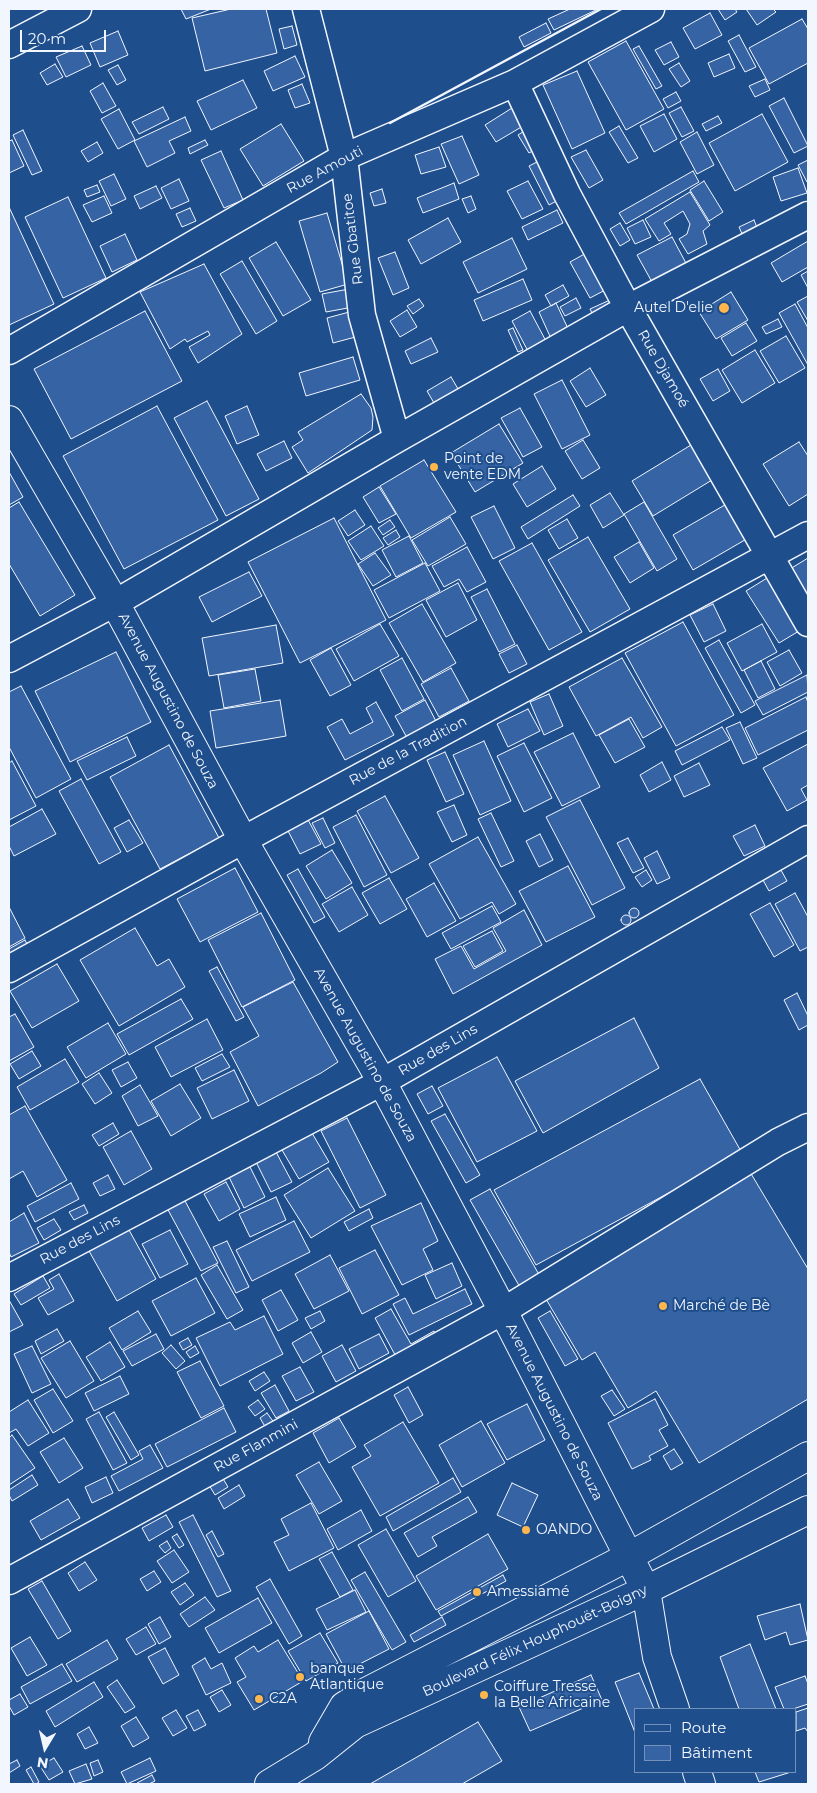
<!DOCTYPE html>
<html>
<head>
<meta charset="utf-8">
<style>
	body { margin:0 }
	#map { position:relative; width:817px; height:1793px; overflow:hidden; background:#1f4e8c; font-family:Montserrat,sans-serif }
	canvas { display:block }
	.frame { position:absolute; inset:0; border:10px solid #f2f6ff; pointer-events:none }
	.legend { position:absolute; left:634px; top:1708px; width:162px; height:65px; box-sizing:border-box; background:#1f4e8c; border:1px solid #7391ba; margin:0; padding:6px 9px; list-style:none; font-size:15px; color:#f2f6ff }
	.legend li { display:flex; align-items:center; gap:10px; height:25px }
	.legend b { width:25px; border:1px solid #7391ba }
	.north { position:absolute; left:20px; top:1723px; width:50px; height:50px; -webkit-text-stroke:4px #1f4e8c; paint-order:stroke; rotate:189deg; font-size:14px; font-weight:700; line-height:20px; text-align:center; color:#f2f6ff }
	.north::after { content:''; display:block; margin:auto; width:18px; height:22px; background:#f2f6ff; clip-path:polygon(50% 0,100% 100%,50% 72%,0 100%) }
	.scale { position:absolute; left:20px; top:30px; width:86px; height:22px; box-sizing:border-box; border:2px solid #f2f6ff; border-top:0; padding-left:6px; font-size:15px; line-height:18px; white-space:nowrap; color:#f2f6ff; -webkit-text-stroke:4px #1f4e8c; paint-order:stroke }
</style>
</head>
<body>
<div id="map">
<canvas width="817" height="1793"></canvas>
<div class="frame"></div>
<ul class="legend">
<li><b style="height:6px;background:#1f4e8c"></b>Route</li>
<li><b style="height:14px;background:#3563a3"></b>Bâtiment</li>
</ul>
<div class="north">N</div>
<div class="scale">20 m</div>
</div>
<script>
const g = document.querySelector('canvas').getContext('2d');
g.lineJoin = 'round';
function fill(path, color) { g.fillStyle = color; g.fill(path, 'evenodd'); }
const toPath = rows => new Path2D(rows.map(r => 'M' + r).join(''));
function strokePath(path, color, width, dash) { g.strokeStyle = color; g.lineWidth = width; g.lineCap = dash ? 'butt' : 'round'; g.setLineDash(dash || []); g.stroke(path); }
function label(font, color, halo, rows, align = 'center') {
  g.font = font + ' Montserrat,sans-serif'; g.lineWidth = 4; g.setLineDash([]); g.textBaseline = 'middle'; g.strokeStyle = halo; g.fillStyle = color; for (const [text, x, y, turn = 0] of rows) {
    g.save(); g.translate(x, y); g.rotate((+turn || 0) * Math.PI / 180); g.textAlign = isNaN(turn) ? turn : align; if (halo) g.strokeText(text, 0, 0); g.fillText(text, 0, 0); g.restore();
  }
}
const building = toPath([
	[181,9,211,9,186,19,181,9],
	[231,9,266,9,277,53,205,71,192,18,231,9],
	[570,9,598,9,554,30,548,19,570,9],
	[718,9,735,9,737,12,725,20,718,9],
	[746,9,773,9,776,12,757,25,746,9],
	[710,13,722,35,695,49,683,28,710,13],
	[802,19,808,29,808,63,769,84,749,48,802,19],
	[546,23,551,33,524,47,519,37,546,23],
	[292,26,297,45,284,49,279,29,292,26],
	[118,31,128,55,100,67,90,43,118,31],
	[739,35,756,67,745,72,728,41,739,35],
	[626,41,664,109,626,130,588,62,626,41],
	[671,42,679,57,664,65,655,50,671,42],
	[82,46,91,65,66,77,56,57,82,46],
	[639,46,662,86,656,89,633,49,639,46],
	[729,54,735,68,714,77,708,63,729,54],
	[295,56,305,77,273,91,264,71,295,56],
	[679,63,690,81,681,87,669,69,679,63],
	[55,64,63,77,47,85,40,73,55,64],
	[118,65,126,80,117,85,108,70,118,65],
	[577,71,605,133,572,149,543,85,577,71],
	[765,79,770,90,755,97,749,86,765,79],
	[243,80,257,108,211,130,197,101,243,80],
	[103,83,116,106,102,113,90,91,103,83],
	[302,84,310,103,295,108,288,90,302,84],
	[676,92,681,101,668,108,663,99,676,92],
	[784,98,808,146,794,153,769,106,784,98],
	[163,107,169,119,139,134,132,122,163,107],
	[681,107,694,131,682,137,669,113,681,107],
	[512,108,523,126,496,142,485,125,512,108],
	[119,109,135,140,118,149,101,119,119,109],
	[664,114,677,139,654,152,640,126,664,114],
	[762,114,788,162,735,191,709,143,762,114],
	[718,116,722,123,706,131,702,124,718,116],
	[185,117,191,131,169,141,175,153,147,167,134,141,185,117],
	[281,124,304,161,263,186,240,149,281,124],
	[619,126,638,158,628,163,609,132,619,126],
	[23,130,42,171,32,175,13,135,23,130],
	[526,130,536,149,529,153,518,135,526,130],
	[697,132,714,165,697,174,680,142,697,132],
	[462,136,479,175,459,184,441,144,462,136],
	[12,140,24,166,9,173,9,141,12,140],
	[205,140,208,145,190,154,188,148,205,140],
	[97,142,103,153,88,162,81,151,97,142],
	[439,147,446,167,421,174,415,155,439,147],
	[586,150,603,180,589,188,571,157,586,150],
	[221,151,243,200,224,208,201,160,221,151],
	[545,158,564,197,549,205,529,166,545,158],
	[808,160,808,181,807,182,798,165,808,160],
	[798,168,807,193,781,201,773,177,798,168],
	[693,171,699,182,626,224,619,213,693,171],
	[114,174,126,199,111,206,99,181,114,174],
	[179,179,189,201,171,209,161,188,179,179],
	[528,181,543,209,522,219,507,191,528,181],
	[704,181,723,212,709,221,690,190,704,181],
	[454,183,459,199,423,213,417,198,454,183],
	[97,185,100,192,87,197,84,190,97,185],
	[156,186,162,198,140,209,134,196,156,186],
	[382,189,386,203,374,206,370,193,382,189],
	[690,192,710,225,703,231,707,244,688,254,679,239,687,234,690,224,683,211,664,223,671,234,659,241,645,219,690,192],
	[104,196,112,213,92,222,83,205,104,196],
	[471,196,476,209,468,213,462,199,471,196],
	[68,197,106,278,63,298,25,217,68,197],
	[9,207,54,304,9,325,9,207],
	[190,208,196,221,182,227,176,214,190,208],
	[557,210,563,223,528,240,522,227,557,210],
	[327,213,348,284,320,292,299,221,327,213],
	[448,218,461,242,421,264,408,240,448,218],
	[643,220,651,237,635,244,627,228,643,220],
	[754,220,758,230,743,236,739,227,754,220],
	[620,223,630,240,620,246,610,229,620,223],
	[125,234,137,260,112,272,100,246,125,234],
	[672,237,687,265,652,282,637,255,672,237],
	[512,238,527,269,478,293,463,262,512,238],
	[808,241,808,267,782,282,771,263,808,241],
	[276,242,311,300,283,316,249,258,276,242],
	[590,251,611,287,590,298,570,262,590,251],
	[395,252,409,288,393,295,378,258,395,252],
	[242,261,277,321,256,334,220,274,242,261],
	[204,264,242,334,198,363,189,347,210,335,208,331,187,342,185,339,170,349,140,292,204,264],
	[808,271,808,288,801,275,808,271],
	[523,279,532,300,483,321,474,300,523,279],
	[563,285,569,296,551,306,545,295,563,285],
	[349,289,353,307,326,312,322,294,349,289],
	[731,292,748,320,716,339,699,312,731,292],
	[808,296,808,321,797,302,808,296],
	[576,298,581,308,565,316,560,307,576,298],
	[419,299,424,306,413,314,407,306,419,299],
	[610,300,612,305,592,313,590,309,610,300],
	[556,303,571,335,553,343,539,312,556,303],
	[795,304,808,328,808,365,779,313,795,304],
	[407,310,417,327,400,337,390,321,407,310],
	[145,311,182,381,71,439,34,369,145,311],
	[353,311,359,336,333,343,327,318,353,311],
	[530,311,547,343,529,353,512,321,530,311],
	[778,319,782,327,766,334,762,327,778,319],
	[746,323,757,341,732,356,721,338,746,323],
	[513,328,523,350,518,352,508,330,513,328],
	[786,336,805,368,779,383,760,351,786,336],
	[431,338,438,352,411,364,405,351,431,338],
	[755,350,775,383,742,403,722,370,755,350],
	[353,357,360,380,306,396,299,373,353,357],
	[590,368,606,395,586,407,570,381,590,368],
	[718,369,730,391,713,401,700,379,718,369],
	[451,377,461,394,437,408,427,391,451,377],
	[562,380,590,435,562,449,534,394,562,380],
	[361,394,371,408,373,417,372,430,308,473,292,447,303,440,298,432,361,394],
	[207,401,259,499,226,516,174,418,207,401],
	[157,406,218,520,124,569,63,456,157,406],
	[247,406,259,435,237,444,225,416,247,406],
	[520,408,542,447,523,457,501,418,520,408],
	[499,424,523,463,475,492,451,453,499,424],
	[583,440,600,468,582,479,565,451,583,440],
	[284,441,292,458,266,471,257,454,284,441],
	[799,442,808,456,808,494,789,506,763,464,799,442],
	[691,445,712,480,653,516,632,481,691,445],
	[424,460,456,512,411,538,380,486,424,460],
	[542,466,556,489,527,507,513,484,542,466],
	[9,472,23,497,9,505,9,472],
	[379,487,396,514,379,523,363,497,379,487],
	[610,493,624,515,603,528,590,505,610,493],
	[573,495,580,506,528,539,521,527,573,495],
	[19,502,75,595,40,616,9,564,9,508,19,502],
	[644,502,677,559,657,571,624,514,644,502],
	[730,502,750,537,693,570,673,535,730,502],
	[494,506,515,548,493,559,471,517,494,506],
	[355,510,365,525,348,536,338,521,355,510],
	[450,517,466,544,428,566,412,540,450,517],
	[334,518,386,620,300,663,248,562,334,518],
	[567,519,578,538,559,549,548,530,567,519],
	[390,520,395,527,383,535,378,528,390,520],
	[371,526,384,546,361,560,348,541,371,526],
	[396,530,400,537,388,545,383,538,396,530],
	[409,536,423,563,396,577,382,550,409,536],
	[588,537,630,609,590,632,548,560,588,537],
	[639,542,654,568,630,583,614,557,639,542],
	[532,543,582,632,549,650,499,561,532,543],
	[467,547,486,582,467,592,459,579,444,587,432,566,467,547],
	[375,553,391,575,373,586,358,564,375,553],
	[808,558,808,599,790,569,808,558],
	[425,563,440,591,389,618,374,590,425,563],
	[249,572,262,596,212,622,199,597,249,572],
	[772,575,804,628,779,643,746,591,772,575],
	[458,583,477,620,446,637,426,600,458,583],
	[487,589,515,644,499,652,471,597,487,589],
	[422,604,456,663,423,682,389,623,422,604],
	[713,604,726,631,704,642,690,615,713,604],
	[683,622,734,715,676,746,625,653,683,622],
	[380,624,399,656,354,681,336,649,380,624],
	[762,624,777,652,742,671,727,643,762,624],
	[276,625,283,663,209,676,202,638,276,625],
	[719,640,755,705,741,713,705,648,719,640],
	[517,645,527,664,509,673,499,654,517,645],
	[331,648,351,685,330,696,310,660,331,648],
	[789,650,802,673,780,686,767,662,789,650],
	[116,652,151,722,70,762,35,691,116,652],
	[402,658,424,699,402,711,380,670,402,658],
	[622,658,662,727,643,738,631,717,596,736,569,687,622,658],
	[761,661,775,689,758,698,744,670,761,661],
	[451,668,469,701,439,717,421,684,451,668],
	[255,669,261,701,224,708,218,675,255,669],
	[807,675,808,692,763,715,755,701,807,675],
	[21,686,71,779,36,798,9,747,9,692,21,686],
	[549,694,563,726,544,735,530,702,549,694],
	[806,697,808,703,808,730,758,755,745,728,806,697],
	[280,700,286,736,216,748,210,711,280,700],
	[425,700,440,729,411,745,395,716,425,700],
	[376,702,394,735,345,760,327,727,342,719,350,734,373,722,366,708,376,702],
	[528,709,540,731,508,747,497,724,528,709],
	[629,719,645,747,615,763,599,735,629,719],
	[740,722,757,758,743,764,726,728,740,722],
	[722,727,730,740,682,765,675,751,722,727],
	[573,733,600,787,562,806,534,752,573,733],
	[127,737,136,756,87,780,77,761,127,737],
	[484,741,511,801,480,815,453,755,484,741],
	[524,743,552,798,524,812,497,756,524,743],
	[808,744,808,785,801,789,807,800,787,811,763,768,808,744],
	[169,745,219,838,160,869,110,777,169,745],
	[445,752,464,794,446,802,427,760,445,752],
	[12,761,36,806,9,820,9,763,12,761],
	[662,762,671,780,649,792,640,775,662,762],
	[699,763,710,785,684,797,674,776,699,763],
	[81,779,121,852,99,864,59,791,81,779],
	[385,796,419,858,391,873,357,811,385,796],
	[580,800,625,888,592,905,546,817,580,800],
	[454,805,467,835,452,842,437,812,454,805],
	[42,809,56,834,14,856,9,846,9,827,42,809],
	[491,813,514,861,501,867,478,819,491,813],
	[356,815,387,875,364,887,333,827,356,815],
	[306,816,321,844,300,854,286,827,306,816],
	[323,818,335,843,325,848,312,823,323,818],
	[129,820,143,843,127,852,114,828,129,820],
	[755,825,765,846,744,856,733,836,755,825],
	[540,834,553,860,539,867,526,841,540,834],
	[478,837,516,904,499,914,492,902,460,919,429,864,478,837],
	[628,838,644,868,633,873,617,843,628,838],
	[332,850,352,883,326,899,306,866,332,850],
	[657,851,670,878,657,884,644,858,657,851],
	[568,866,595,917,546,942,519,891,568,866],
	[235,868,258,912,200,942,177,899,235,868],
	[298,869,325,917,314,923,287,875,298,869],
	[646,870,652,880,642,887,635,877,646,870],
	[781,870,787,881,769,891,763,880,781,870],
	[389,878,407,909,380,924,362,893,389,878],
	[434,883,456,921,427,937,406,899,434,883],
	[352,887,368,915,339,932,322,904,352,887],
	[795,893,808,917,808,947,800,951,775,904,795,893],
	[770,903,794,945,774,957,750,914,770,903],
	[492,906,501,922,451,949,442,933,492,906],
	[9,907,25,938,9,947,9,907],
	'629 913a5 5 0 1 1 10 0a5 5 0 1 1-10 0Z',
	[524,910,542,945,453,994,435,959,461,946,474,969,506,951,493,928,524,910],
	[261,913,295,980,242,1007,208,940,261,913],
	'621 920a5 5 0 1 1 10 0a5 5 0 1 1-10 0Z',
	[135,928,157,966,169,959,185,987,119,1026,80,960,135,928],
	[492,931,503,951,475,967,463,946,492,931],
	[25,940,31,952,9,964,9,949,25,940],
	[57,964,79,1001,32,1028,10,991,57,964],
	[217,967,244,1017,236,1021,209,971,217,967],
	[293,982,338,1062,321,1073,258,1106,230,1052,259,1036,243,1007,293,982],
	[797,993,808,1016,808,1025,799,1030,784,1000,797,993],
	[181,999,193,1019,129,1055,117,1034,181,999],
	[15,1014,34,1047,9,1061,9,1017,15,1014],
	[634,1018,659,1068,543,1133,515,1081,634,1018],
	[207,1019,223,1050,171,1077,155,1047,207,1019],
	[108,1023,126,1054,86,1078,67,1047,108,1023],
	[32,1051,41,1066,19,1079,10,1064,32,1051],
	[222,1054,230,1067,202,1081,195,1068,222,1054],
	[497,1057,537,1131,477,1162,438,1088,497,1057],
	[65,1059,79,1082,30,1110,17,1087,65,1059],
	[128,1062,137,1078,121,1087,112,1070,128,1062],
	[234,1070,249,1101,212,1119,197,1088,234,1070],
	[99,1073,112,1093,95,1104,82,1084,99,1073],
	[700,1079,742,1153,536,1265,494,1190,700,1079],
	[180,1084,201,1118,171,1136,151,1101,180,1084],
	[140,1085,158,1116,138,1126,122,1096,140,1085],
	[432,1086,443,1106,428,1114,417,1094,432,1086],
	[25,1106,67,1180,37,1197,23,1171,9,1179,9,1115,25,1106],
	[445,1114,480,1175,466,1183,431,1121,445,1114],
	[347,1118,386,1195,360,1208,321,1131,347,1118],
	[113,1123,119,1134,99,1146,92,1135,113,1123],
	[131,1131,152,1169,124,1185,103,1147,131,1131],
	[312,1133,329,1162,299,1179,282,1150,312,1133],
	[275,1150,292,1182,271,1192,255,1160,275,1150],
	[250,1167,265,1197,244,1208,229,1177,250,1167],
	[328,1168,355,1211,311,1238,284,1195,328,1168],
	[750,1172,808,1269,808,1399,699,1463,656,1391,628,1408,595,1352,582,1360,543,1294,750,1172],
	[108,1175,115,1189,100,1196,93,1183,108,1175],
	[226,1182,240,1209,219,1221,204,1194,226,1182],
	[71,1183,79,1199,35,1222,27,1206,71,1183],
	[490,1189,541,1278,521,1289,470,1200,490,1189],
	[276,1197,286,1220,250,1237,239,1214,276,1197],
	[184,1199,218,1263,201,1271,167,1208,184,1199],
	[421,1203,438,1241,423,1249,433,1270,402,1285,371,1226,421,1203],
	[84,1205,88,1213,74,1220,69,1212,84,1205],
	[369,1209,373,1218,349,1231,344,1222,369,1209],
	[24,1213,39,1243,11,1257,9,1252,9,1222,24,1213],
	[54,1219,61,1230,44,1240,37,1228,54,1219],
	[294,1221,310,1252,252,1281,236,1250,294,1221],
	[129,1230,156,1279,117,1301,89,1251,129,1230],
	[170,1230,188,1264,160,1278,142,1244,170,1230],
	[227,1241,249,1287,236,1293,213,1247,227,1241],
	[375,1250,399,1295,362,1314,339,1268,375,1250],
	[330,1255,349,1291,314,1309,295,1274,330,1255],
	[452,1263,462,1286,436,1299,425,1275,452,1263],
	[217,1265,243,1310,227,1319,201,1275,217,1265],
	[59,1274,74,1301,48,1315,38,1298,54,1289,49,1280,59,1274],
	[43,1276,50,1288,21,1305,14,1294,43,1276],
	[196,1278,215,1313,171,1336,152,1301,196,1278],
	[465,1289,472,1304,409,1335,393,1304,405,1298,413,1314,465,1289],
	[281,1290,298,1320,278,1331,262,1300,281,1290],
	[9,1300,23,1325,9,1332,9,1300],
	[391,1309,411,1344,434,1331,440,1343,400,1364,375,1318,391,1309],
	[138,1311,151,1332,122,1350,109,1328,138,1311],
	[320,1311,325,1321,311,1329,305,1318,320,1311],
	[550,1311,578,1359,565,1366,538,1318,550,1311],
	[264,1316,283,1354,220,1386,196,1338,230,1322,235,1330,264,1316],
	[57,1329,64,1341,41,1354,35,1341,57,1329],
	[311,1332,322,1352,303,1363,292,1343,311,1332],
	[156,1334,164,1349,132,1366,123,1351,156,1334],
	[379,1334,389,1353,359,1369,349,1349,379,1334],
	[188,1338,192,1345,183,1350,179,1343,188,1338],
	[70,1341,94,1381,66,1398,41,1358,70,1341],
	[110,1342,125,1367,101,1381,86,1357,110,1342],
	[171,1345,185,1361,176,1369,162,1353,171,1345],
	[342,1345,356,1371,336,1382,322,1356,342,1345],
	[32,1346,51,1384,32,1393,14,1354,32,1346],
	[195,1346,199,1353,190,1358,186,1352,195,1346],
	[200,1361,224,1406,201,1418,177,1372,200,1361],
	[300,1367,314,1392,296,1401,282,1376,300,1367],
	[264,1372,270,1381,255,1391,249,1381,264,1372],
	[120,1376,129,1394,94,1411,85,1393,120,1376],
	[275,1385,289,1411,276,1418,261,1393,275,1385],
	[408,1387,423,1415,409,1423,394,1395,408,1387],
	[53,1389,73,1421,53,1433,34,1400,53,1389],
	[612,1390,625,1409,614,1416,601,1396,612,1390],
	[655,1399,668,1425,659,1430,668,1446,649,1456,651,1460,632,1469,608,1423,655,1399],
	[28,1400,49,1433,28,1446,16,1429,9,1433,9,1412,28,1400],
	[258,1400,265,1409,255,1416,248,1407,258,1400],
	[527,1404,545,1440,507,1460,487,1424,527,1404],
	[224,1408,236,1432,167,1467,155,1444,224,1408],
	[99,1412,127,1463,113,1470,86,1419,99,1412],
	[114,1412,139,1455,131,1460,106,1417,114,1412],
	[267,1413,275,1424,267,1430,260,1418,267,1413],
	[339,1418,356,1447,329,1463,313,1433,339,1418],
	[481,1421,505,1463,462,1487,439,1445,481,1421],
	[403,1422,439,1483,380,1516,352,1467,371,1456,364,1445,403,1422],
	[12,1435,35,1468,9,1485,9,1438,12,1435],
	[64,1438,83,1468,59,1483,40,1452,64,1438],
	[150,1445,163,1468,119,1491,111,1476,143,1459,139,1451,150,1445],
	[674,1449,683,1463,671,1470,663,1456,674,1449],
	[319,1462,342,1501,319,1514,296,1475,319,1462],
	[32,1475,38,1485,12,1501,9,1495,9,1490,32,1475],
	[106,1477,113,1493,92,1503,85,1487,106,1477],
	[222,1477,228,1487,215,1495,209,1485,222,1477],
	[453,1478,461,1492,393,1531,386,1517,453,1478],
	[512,1483,538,1495,523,1527,497,1515,512,1483],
	[239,1485,245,1496,224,1509,218,1498,239,1485],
	[468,1497,477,1512,432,1537,437,1546,418,1557,404,1533,468,1497],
	[68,1499,80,1518,41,1540,30,1521,68,1499],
	[311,1503,334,1548,289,1571,274,1542,289,1535,281,1519,311,1503],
	[361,1510,372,1531,338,1550,327,1529,361,1510],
	[166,1515,173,1527,149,1541,142,1528,166,1515],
	[193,1515,231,1591,217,1597,179,1522,193,1515],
	[386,1529,416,1581,388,1597,358,1545,386,1529],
	[212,1531,224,1554,218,1557,206,1535,212,1531],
	[177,1534,184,1545,179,1548,172,1537,177,1534],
	[488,1534,508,1569,436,1610,416,1576,488,1534],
	[167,1541,171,1548,165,1553,159,1546,167,1541],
	[174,1550,189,1572,172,1583,157,1561,174,1550],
	[332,1552,353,1590,340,1597,319,1559,332,1552],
	[85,1562,97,1580,79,1591,68,1573,85,1562],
	[154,1571,161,1582,147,1591,140,1579,154,1571],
	[365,1572,406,1642,392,1650,351,1580,365,1572],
	[503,1575,506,1581,441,1616,438,1611,503,1575],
	[270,1579,302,1636,289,1644,256,1587,270,1579],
	[42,1581,71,1631,58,1639,28,1589,42,1581],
	[185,1583,194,1595,180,1605,171,1592,185,1583],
	[355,1590,366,1612,327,1630,316,1609,355,1590],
	[205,1597,215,1610,189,1627,180,1614,205,1597],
	[258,1598,272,1623,219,1653,205,1628,258,1598],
	[800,1604,808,1640,790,1645,786,1632,765,1640,757,1616,800,1604],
	[369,1611,389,1649,346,1671,326,1634,369,1611],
	[160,1617,171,1637,159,1644,148,1624,160,1617],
	[442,1617,446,1625,414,1642,410,1635,442,1617],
	[146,1627,156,1644,136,1655,126,1639,146,1627],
	[320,1633,338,1663,306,1681,288,1651,320,1633],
	[30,1637,47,1665,27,1676,11,1648,30,1637],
	[107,1640,118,1659,77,1682,66,1664,107,1640],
	[278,1640,303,1681,254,1710,237,1682,246,1677,235,1658,254,1646,258,1652,278,1640],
	[750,1644,776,1709,739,1709,720,1657,750,1644],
	[165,1648,179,1675,163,1684,148,1657,165,1648],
	[205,1658,211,1669,222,1663,231,1683,206,1695,192,1666,205,1658],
	[62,1664,72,1681,30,1704,21,1687,62,1664],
	[639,1673,654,1709,636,1709,636,1735,615,1682,639,1673],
	[591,1675,602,1700,530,1731,519,1707,591,1675],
	[805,1676,808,1684,808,1704,793,1709,784,1709,775,1687,805,1676],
	[117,1680,135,1707,125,1713,107,1687,117,1680],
	[94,1682,103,1697,55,1727,46,1711,94,1682],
	[222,1690,231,1705,219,1712,210,1697,222,1690],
	[20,1694,28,1707,14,1715,9,1706,9,1700,20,1694],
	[808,1708,808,1732,805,1728,796,1731,796,1712,808,1708],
	[176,1710,187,1728,173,1736,162,1718,176,1710],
	[198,1710,206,1725,194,1731,186,1716,198,1710],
	[136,1717,149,1738,133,1747,121,1726,136,1717],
	[478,1722,502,1761,462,1784,370,1784,478,1722],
	[89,1727,98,1743,85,1749,77,1734,89,1727],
	[54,1758,63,1772,49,1780,40,1766,54,1758],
	[150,1758,156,1771,127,1784,121,1772,150,1758],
	[17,1760,20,1766,9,1773,9,1764,17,1760],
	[98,1760,103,1772,94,1776,90,1763,98,1760],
	[86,1764,92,1779,75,1784,69,1771,86,1764],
	[31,1767,39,1782,36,1784,34,1784,26,1770,31,1767],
	[755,1772,791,1772,759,1782,755,1772],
	[152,1775,155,1781,149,1784,138,1784,137,1783,152,1775]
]);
fill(building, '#3563a3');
strokePath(building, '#f2f6ff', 1);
const street = toPath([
	[306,9,344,157,362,315,397,439],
	[9,45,78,9],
	[515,83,567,194,628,308,808,623],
	[9,351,344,157,515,83,651,9],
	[9,659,115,603,397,439,628,308,808,215],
	[9,969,243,840,808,535],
	[9,1278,382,1082,808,839],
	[9,1581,503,1311,778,1142,808,1127]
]);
const secondary = toPath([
	[9,420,115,603,243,840,382,1082,503,1311,646,1590,657,1657,675,1709],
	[323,1742,344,1706,368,1691,628,1557,808,1456],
	[697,1772,701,1784],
	[269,1784,315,1756,355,1724,646,1590,808,1510]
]);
strokePath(street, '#f2f6ff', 29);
strokePath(secondary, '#f2f6ff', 30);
strokePath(street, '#1f4e8c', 26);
strokePath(secondary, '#1f4e8c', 28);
strokePath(toPath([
	[390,123,601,9]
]), '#f2f6ff', 2.5);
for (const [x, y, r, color] of [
	[724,308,6,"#ffb74d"],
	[434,467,5,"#ffb74d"],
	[663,1306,5,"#ffb74d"],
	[526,1530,5,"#ffb74d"],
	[477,1592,5,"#ffb74d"],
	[300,1677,5,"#ffb74d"],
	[484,1695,5,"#ffb74d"],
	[259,1699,5,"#ffb74d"]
]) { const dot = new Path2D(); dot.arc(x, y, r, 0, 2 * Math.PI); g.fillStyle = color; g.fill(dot); strokePath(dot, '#1f4e8c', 2); }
label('14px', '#f2f6ff', '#1f4e8c', [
	["Rue Amouti",325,170,-28],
	["Rue Gbatitoe",353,239,-97],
	["Rue Djamoé",663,369,60],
	["Avenue Augustino de Souza",168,701,62],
	["Rue de la Tradition",408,751,-28],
	["Rue des Lins",438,1050,-30],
	["Avenue Augustino de Souza",365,1055,61],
	["Rue des Lins",80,1240,-28],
	["Avenue Augustino de Souza",554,1412,63],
	["Rue Flanmini",256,1446,-29],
	["Boulevard Félix Houphouët-Boigny",535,1641,-25]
]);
label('14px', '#f2f6ff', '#1f4e8c', [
	["Autel D'elie",713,308,"right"],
	["Point de",444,459],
	["vente EDM",444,475],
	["Marché de Bè",673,1306],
	["OANDO",536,1530],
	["Amessiamé",487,1592],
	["banque",310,1669],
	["Atlantique",310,1685],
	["Coiffure Tresse",494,1687],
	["la Belle Africaine",494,1703],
	["C2A",269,1699]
], 'left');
</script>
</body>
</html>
